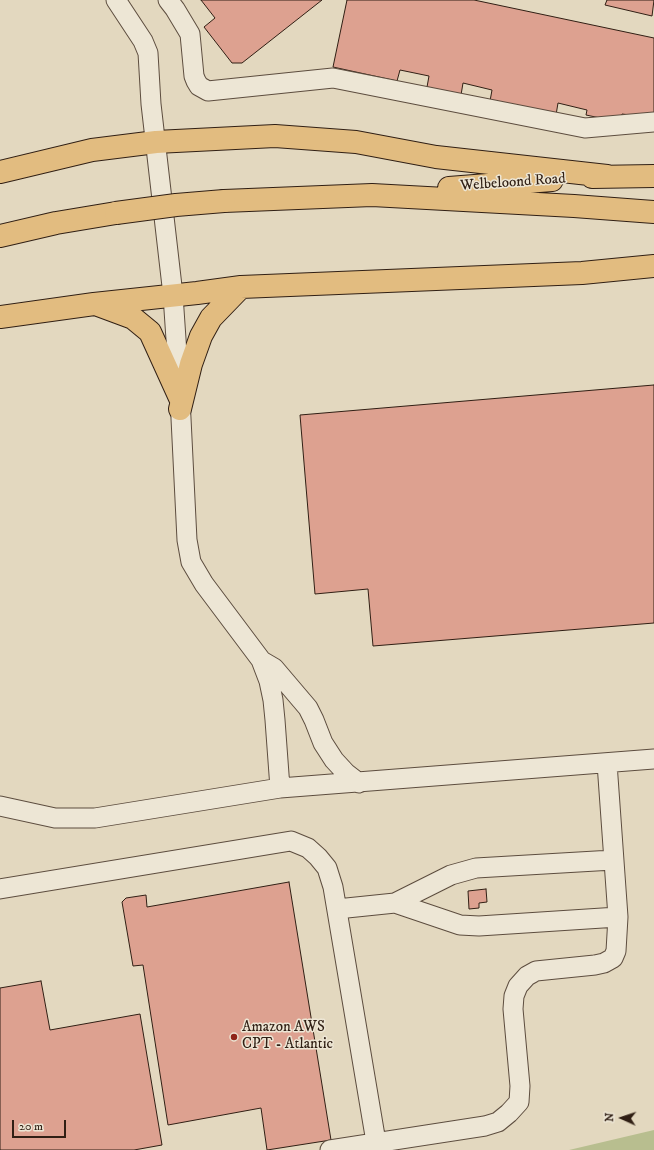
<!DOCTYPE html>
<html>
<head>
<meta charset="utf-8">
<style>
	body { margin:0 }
	#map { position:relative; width:654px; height:1150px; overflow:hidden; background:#e3d8bf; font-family:"IM FELL DW Pica",serif }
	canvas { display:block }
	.north { position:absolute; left:602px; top:1098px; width:40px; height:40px; -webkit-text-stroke:3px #ede6d5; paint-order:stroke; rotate:273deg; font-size:11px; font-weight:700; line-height:16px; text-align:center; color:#301f14 }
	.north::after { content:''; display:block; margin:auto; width:14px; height:18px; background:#301f14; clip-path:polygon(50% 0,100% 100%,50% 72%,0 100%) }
	.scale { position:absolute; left:12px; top:1120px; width:54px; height:18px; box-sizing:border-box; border:2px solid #301f14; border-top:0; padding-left:5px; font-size:12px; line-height:14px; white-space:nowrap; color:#301f14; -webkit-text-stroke:3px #ede6d5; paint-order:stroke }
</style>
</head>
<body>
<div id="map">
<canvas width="654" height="1150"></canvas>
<div class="north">N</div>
<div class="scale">20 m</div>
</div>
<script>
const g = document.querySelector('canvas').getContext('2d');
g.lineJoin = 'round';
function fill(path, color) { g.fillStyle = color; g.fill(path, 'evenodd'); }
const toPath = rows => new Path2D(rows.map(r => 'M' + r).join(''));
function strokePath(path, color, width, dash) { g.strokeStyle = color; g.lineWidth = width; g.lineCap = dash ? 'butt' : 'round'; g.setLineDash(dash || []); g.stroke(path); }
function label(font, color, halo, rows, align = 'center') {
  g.font = font + ' "IM FELL DW Pica",serif'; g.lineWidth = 3; g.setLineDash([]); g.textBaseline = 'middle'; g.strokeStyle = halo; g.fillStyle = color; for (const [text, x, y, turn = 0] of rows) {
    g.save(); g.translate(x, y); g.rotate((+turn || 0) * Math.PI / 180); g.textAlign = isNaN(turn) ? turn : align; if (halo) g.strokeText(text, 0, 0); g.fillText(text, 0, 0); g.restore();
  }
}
fill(toPath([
	[654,1130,654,1150,569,1150]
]), '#b8be8f');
const building = toPath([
	[201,0,322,0,242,63,232,63,204,27,215,18,201,0],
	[347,0,474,0,654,38,654,115,638,116,622,114,621,118,605,119,586,115,587,110,558,103,556,115,490,101,492,90,463,83,461,95,427,87,429,76,400,70,397,81,333,67,347,0],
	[607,0,654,0,652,16,605,5,607,0],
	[654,385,654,623,373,646,368,589,315,594,300,415,654,385],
	[289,882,331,1140,267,1150,261,1108,168,1125,143,965,133,966,122,902,126,898,146,895,147,907,289,882],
	[486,889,487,902,479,903,479,908,469,909,468,891,486,889],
	[41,981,50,1030,140,1014,162,1145,134,1150,0,1150,0,988,41,981]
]);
fill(building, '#dda190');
strokePath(building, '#301f14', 1);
const minor = toPath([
	[116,0,143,41,148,53,151,104,173,295,180,398,187,540,191,562,204,584,261,660,269,681,273,700,275,720,280,788],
	[168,0,175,9,190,34,194,76,196,81,199,86,208,91,333,78,585,128,654,122],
	[262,661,274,668,308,708,314,720,323,743,334,760,346,773,359,783],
	[0,806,55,818,95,818,280,788,654,759],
	[0,889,291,841,308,848,318,857,327,868,333,887,376,1142],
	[395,903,460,925,479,926,618,917],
	[337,909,395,903,451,875,476,868,613,860],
	[330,1150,485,1126,498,1122,509,1113,519,1102,520,1086,513,1009,514,996,518,986,527,976,536,971,595,965,604,963,613,958,616,951,618,917,607,763]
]);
const major = toPath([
	[0,172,92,150,156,142,275,136,356,142,436,157,607,176],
	[592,177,654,176],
	[449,188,552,180],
	[224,201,372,195,574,206,654,212],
	[0,236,56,223,116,213],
	[98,305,133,318,150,332,180,398],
	[0,317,94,304,197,293,241,287,582,273,654,266],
	[180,409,191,364,201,336,211,318,241,287]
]);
strokePath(minor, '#5d4d3f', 21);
strokePath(major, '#301f14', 24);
strokePath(minor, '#ede6d5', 19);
strokePath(major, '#e2bc80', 22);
const majorBridge = toPath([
	[116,213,176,205,224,201]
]);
strokePath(majorBridge, '#301f14', 24, []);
strokePath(majorBridge, '#e2bc80', 22);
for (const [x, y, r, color] of [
	[234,1037,4,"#8f2418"]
]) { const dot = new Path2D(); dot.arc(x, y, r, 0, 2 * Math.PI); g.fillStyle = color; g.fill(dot); strokePath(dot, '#ede6d5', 1.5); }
label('15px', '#301f14', '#ede6d5', [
	["Welbeloond Road",513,183,-4]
]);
label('15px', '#301f14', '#ede6d5', [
	["Amazon AWS",242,1028],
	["CPT - Atlantic",242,1045]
], 'left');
</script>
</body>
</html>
